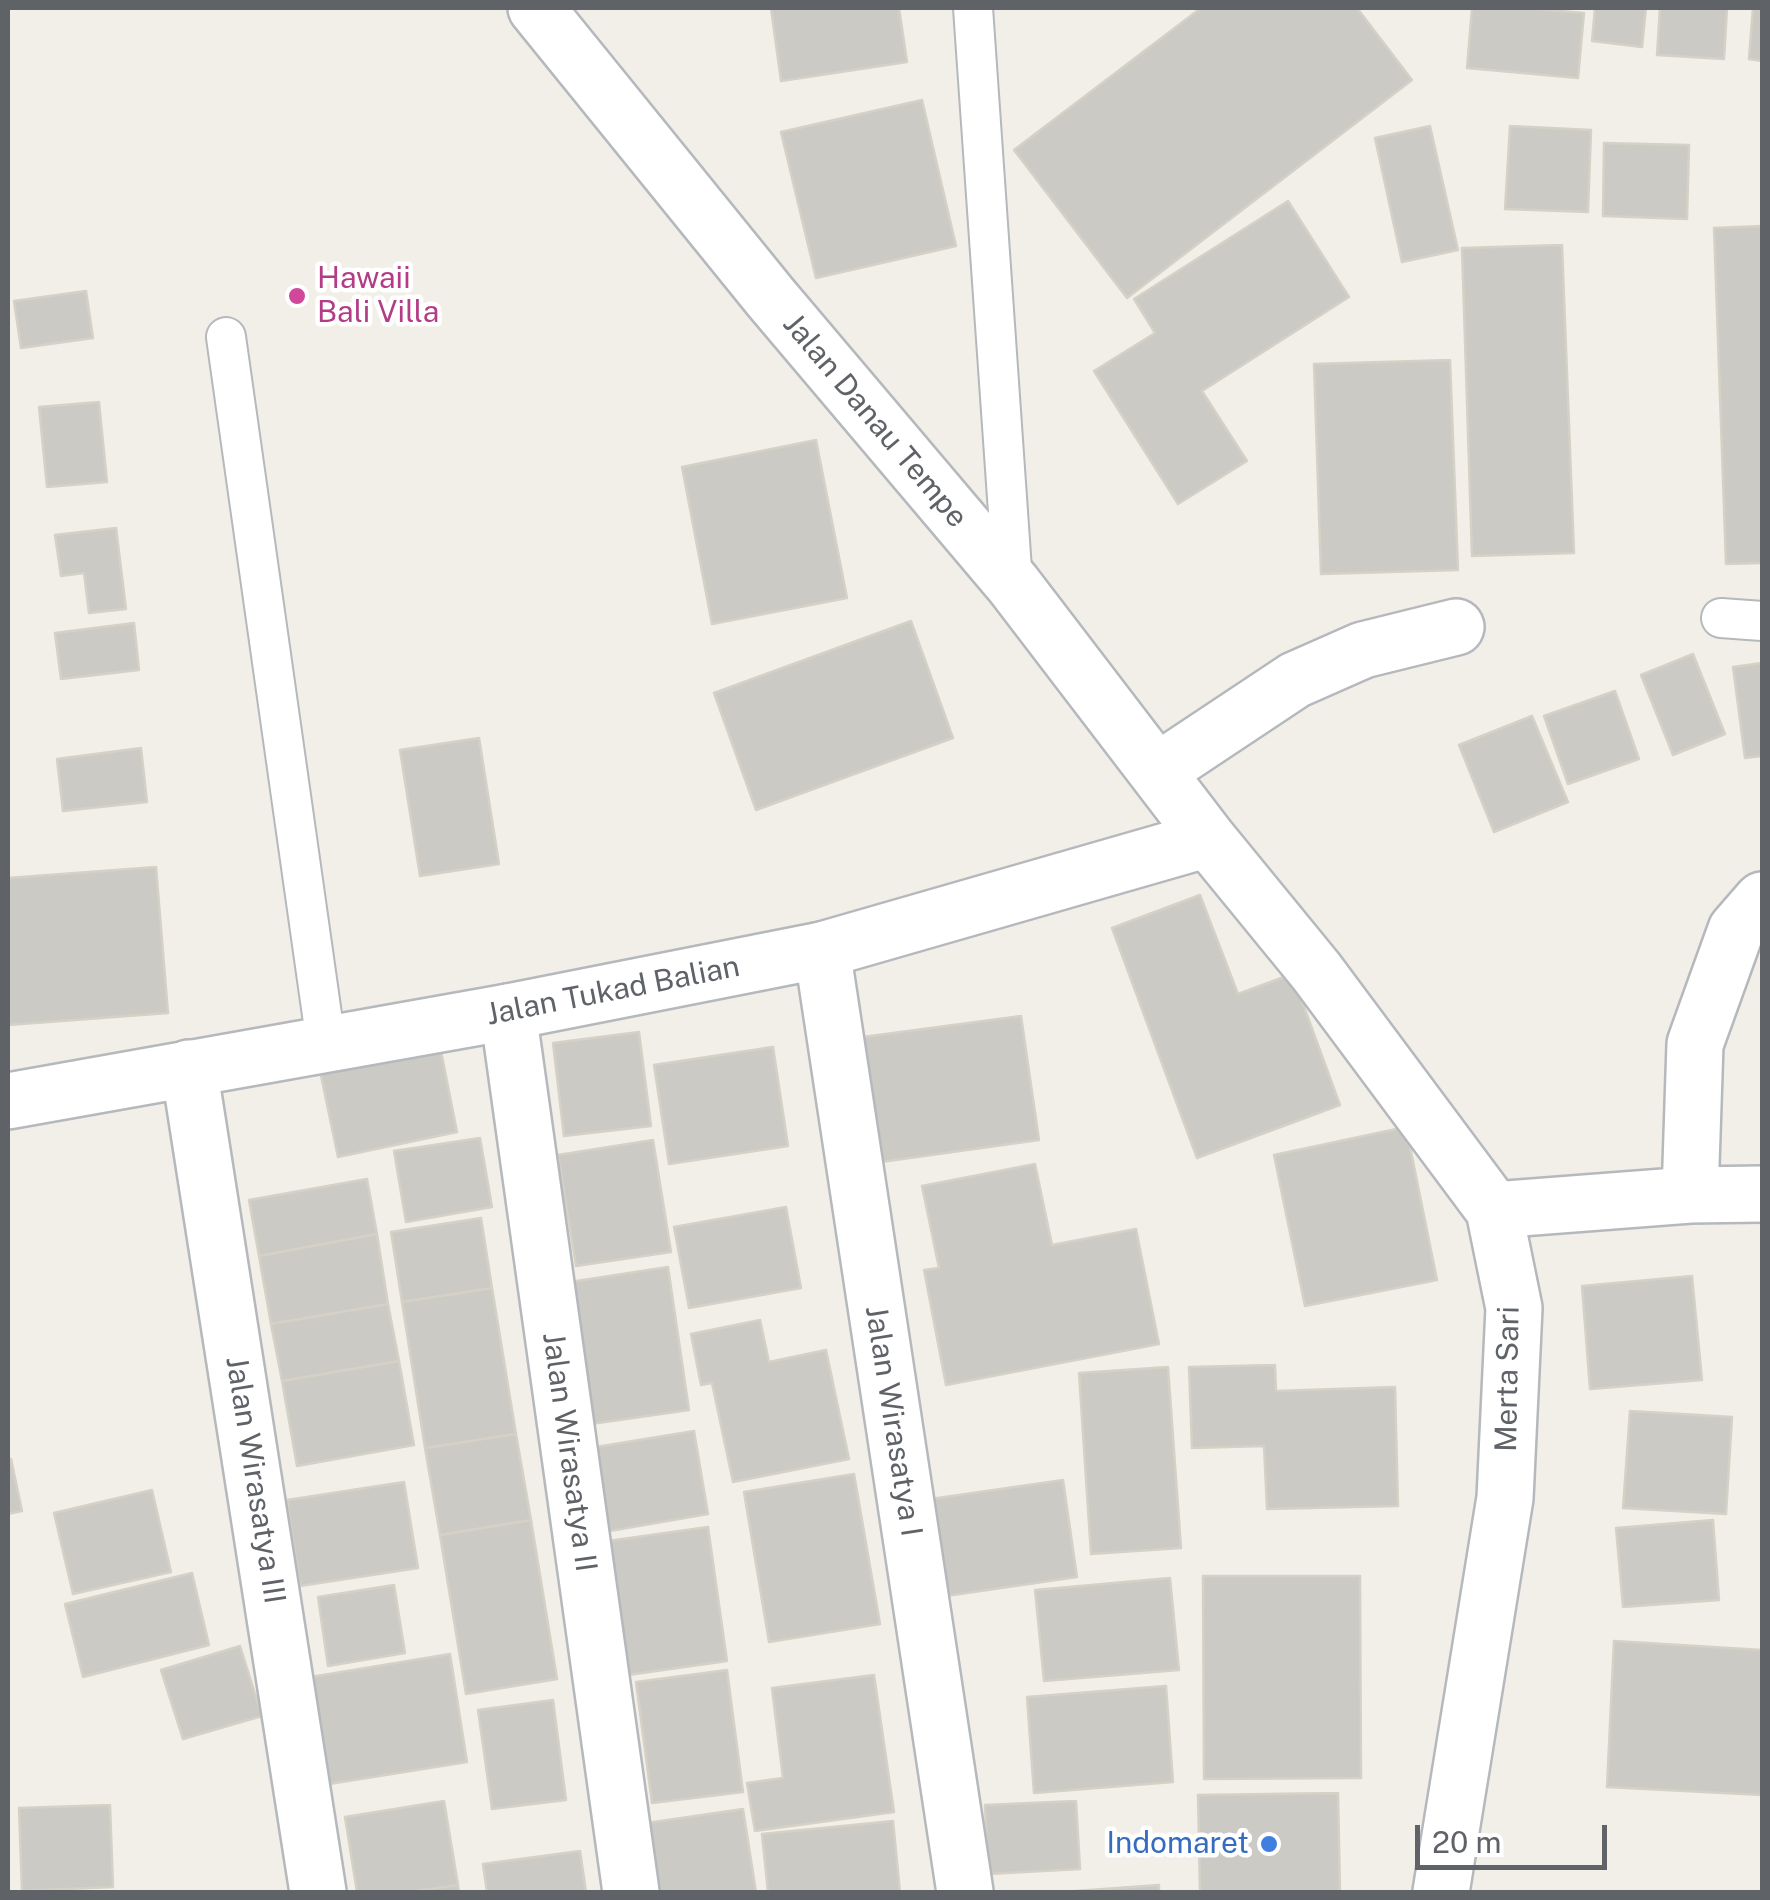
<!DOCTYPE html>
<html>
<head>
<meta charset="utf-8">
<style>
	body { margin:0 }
	#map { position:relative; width:1770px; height:1900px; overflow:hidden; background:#f1efe8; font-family:"Public Sans",sans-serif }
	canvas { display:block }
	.frame { position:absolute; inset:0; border:10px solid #5f6368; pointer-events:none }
	.scale { position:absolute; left:1415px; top:1825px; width:192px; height:45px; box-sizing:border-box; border:5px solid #5f6368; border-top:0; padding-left:12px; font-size:30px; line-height:35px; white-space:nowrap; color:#5f6368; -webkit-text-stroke:8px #fff; paint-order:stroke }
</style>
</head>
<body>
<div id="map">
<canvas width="1770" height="1900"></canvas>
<div class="frame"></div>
<div class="scale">20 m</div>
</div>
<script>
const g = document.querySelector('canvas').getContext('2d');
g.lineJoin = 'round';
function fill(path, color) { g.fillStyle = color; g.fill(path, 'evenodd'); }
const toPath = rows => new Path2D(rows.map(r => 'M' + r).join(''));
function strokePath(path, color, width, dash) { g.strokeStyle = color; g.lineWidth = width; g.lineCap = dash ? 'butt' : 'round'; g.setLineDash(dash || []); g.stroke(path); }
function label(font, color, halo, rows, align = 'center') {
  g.font = font + ' "Public Sans",sans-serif'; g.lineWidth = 9; g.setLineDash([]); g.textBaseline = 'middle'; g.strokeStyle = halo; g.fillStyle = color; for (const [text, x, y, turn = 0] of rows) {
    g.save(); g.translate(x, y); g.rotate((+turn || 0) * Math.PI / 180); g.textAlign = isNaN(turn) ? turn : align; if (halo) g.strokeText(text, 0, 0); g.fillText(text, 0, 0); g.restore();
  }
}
const building = toPath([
	[771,8,899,8,907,62,781,81,771,8],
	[1201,8,1357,8,1412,80,1127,298,1014,150,1201,8],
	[1472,8,1525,8,1584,13,1578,78,1467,68,1472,8],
	[1595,8,1646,8,1642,47,1592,41,1595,8],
	[1660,8,1727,8,1724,59,1657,55,1660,8],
	[1753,8,1762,8,1762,61,1749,59,1753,8],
	[922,100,956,246,816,278,781,132,922,100],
	[1430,126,1458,250,1402,262,1375,138,1430,126],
	[1510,126,1591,130,1588,212,1505,209,1510,126],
	[1604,143,1689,145,1687,219,1603,216,1604,143],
	[1288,201,1349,297,1202,391,1247,461,1178,504,1094,371,1155,333,1134,299,1288,201],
	[1762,226,1762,563,1726,564,1714,228,1762,226],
	[1562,245,1574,553,1472,556,1462,248,1562,245],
	[86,291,93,338,21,348,14,301,86,291],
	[1450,360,1458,570,1321,574,1314,364,1450,360],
	[99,402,107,482,47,487,39,407,99,402],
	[816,440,847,598,712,624,682,467,816,440],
	[116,528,126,609,89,613,84,573,61,576,55,535,116,528],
	[911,621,953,738,756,810,714,693,911,621],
	[134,623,139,670,61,679,55,633,134,623],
	[1693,654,1725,734,1673,755,1641,675,1693,654],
	[1762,663,1762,756,1745,758,1733,667,1762,663],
	[1615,691,1639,759,1568,784,1544,716,1615,691],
	[1532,716,1568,802,1494,832,1459,745,1532,716],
	[479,738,499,864,420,876,400,750,479,738],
	[141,748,147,802,63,811,57,759,141,748],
	[156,867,168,1013,8,1025,8,878,156,867],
	[1200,895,1238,994,1292,974,1340,1105,1197,1158,1112,928,1200,895],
	[1021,1016,1039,1140,881,1162,863,1037,1021,1016],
	[639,1032,651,1126,564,1136,553,1043,639,1032],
	[439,1041,457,1132,338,1157,319,1066,439,1041],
	[773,1047,788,1146,669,1164,654,1065,773,1047],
	[1406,1127,1437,1280,1305,1306,1274,1155,1406,1127],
	[480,1138,492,1207,406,1222,394,1151,480,1138],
	[653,1140,671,1252,576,1266,558,1155,653,1140],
	[1035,1164,1052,1245,1136,1229,1159,1344,946,1385,924,1270,939,1268,922,1186,1035,1164],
	[367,1179,377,1234,259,1256,249,1200,367,1179],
	[786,1207,801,1288,689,1308,674,1227,786,1207],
	[481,1218,492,1288,402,1302,391,1232,481,1218],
	[377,1234,388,1304,271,1324,259,1256,377,1234],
	[668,1267,689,1410,591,1424,570,1282,668,1267],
	[1692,1276,1702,1380,1590,1389,1582,1286,1692,1276],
	[492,1288,516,1434,425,1448,402,1302,492,1288],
	[388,1304,399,1361,282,1381,271,1324,388,1304],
	[760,1320,769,1362,826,1350,849,1459,733,1482,712,1383,701,1385,691,1334,760,1320],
	[399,1361,414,1445,297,1466,282,1381,399,1361],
	[1275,1365,1276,1391,1395,1387,1398,1506,1267,1509,1264,1446,1192,1448,1189,1367,1275,1365],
	[1168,1367,1181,1548,1091,1554,1079,1373,1168,1367],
	[1630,1411,1732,1417,1726,1514,1623,1508,1630,1411],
	[694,1431,708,1514,598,1533,584,1449,694,1431],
	[516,1434,531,1520,440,1535,425,1448,516,1434],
	[11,1459,22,1511,8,1514,8,1460,11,1459],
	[854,1474,880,1624,769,1642,744,1492,854,1474],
	[1063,1480,1077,1577,946,1596,931,1499,1063,1480],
	[404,1482,418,1568,300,1586,287,1500,404,1482],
	[152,1490,171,1572,73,1594,54,1513,152,1490],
	[531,1520,557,1679,466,1694,440,1535,531,1520],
	[1713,1520,1719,1600,1623,1607,1616,1528,1713,1520],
	[708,1527,727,1661,621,1676,601,1542,708,1527],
	[192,1573,209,1645,83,1677,65,1604,192,1573],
	[1203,1576,1360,1576,1361,1778,1204,1779,1203,1576],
	[1170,1578,1179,1670,1044,1681,1035,1590,1170,1578],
	[394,1585,405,1653,328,1666,318,1597,394,1585],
	[1614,1641,1762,1650,1762,1795,1607,1787,1614,1641],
	[240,1646,262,1716,183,1739,161,1670,240,1646],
	[450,1654,467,1762,329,1784,311,1677,450,1654],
	[727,1670,743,1792,652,1803,636,1682,727,1670],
	[874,1675,894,1812,755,1831,747,1783,783,1778,772,1688,874,1675],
	[1166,1686,1173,1782,1034,1793,1027,1697,1166,1686],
	[553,1700,566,1800,492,1809,478,1710,553,1700],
	[1338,1793,1340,1892,1200,1892,1198,1795,1338,1793],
	[444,1801,458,1885,410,1892,357,1892,345,1817,444,1801],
	[1076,1801,1080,1869,988,1874,985,1805,1076,1801],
	[110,1805,113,1887,22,1891,19,1808,110,1805],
	[743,1809,756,1892,658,1892,647,1823,743,1809],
	[893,1821,900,1892,768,1892,762,1834,893,1821],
	[580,1851,586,1892,487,1892,483,1864,580,1851],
	[458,1885,459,1892,410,1892,458,1885],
	[1159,1885,1159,1892,1062,1892,1159,1885]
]);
fill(building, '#cccac5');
strokePath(building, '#d6d1c6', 2.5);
const service = toPath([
	[973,8,1013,584],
	[226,337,326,1043],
	[1721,618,1762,621]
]);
const minor = toPath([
	[1158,771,1295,680,1363,650,1456,627],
	[822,950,965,1892],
	[508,1012,631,1892],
	[189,1068,318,1892],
	[1690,1195,1695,1044,1736,930,1762,900],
	[1494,1210,1690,1195,1762,1194]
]);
const tertiary = toPath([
	[536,8,771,298,1013,584,1208,839,1316,971,1494,1210,1514,1308,1505,1498,1441,1892],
	[8,1101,508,1012,822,950,1208,839]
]);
strokePath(service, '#b5b8bc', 42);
strokePath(minor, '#b5b8bc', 60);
strokePath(tertiary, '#b5b8bc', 60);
strokePath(service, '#fff', 38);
strokePath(minor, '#fff', 55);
strokePath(tertiary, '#fff', 55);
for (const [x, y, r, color] of [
	[297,296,10,"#d1479c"],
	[1269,1844,10,"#3f7fe0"]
]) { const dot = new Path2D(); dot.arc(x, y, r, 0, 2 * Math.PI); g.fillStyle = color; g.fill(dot); strokePath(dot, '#fff', 4); }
label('30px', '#b23c85', '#fff', [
	["Hawaii",317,279],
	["Bali Villa",317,313]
], 'left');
label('30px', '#5f6368', '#fff', [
	["Jalan Danau Tempe",875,421,50],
	["Jalan Tukad Balian",613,991,-11],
	["Merta Sari",1508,1379,-89],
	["Jalan Wirasatya I",893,1421,81],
	["Jalan Wirasatya II",569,1452,82],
	["Jalan Wirasatya III",255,1480,81]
]);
label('30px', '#366cbe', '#fff', [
	["Indomaret",1249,1844]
], 'right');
</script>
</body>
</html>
